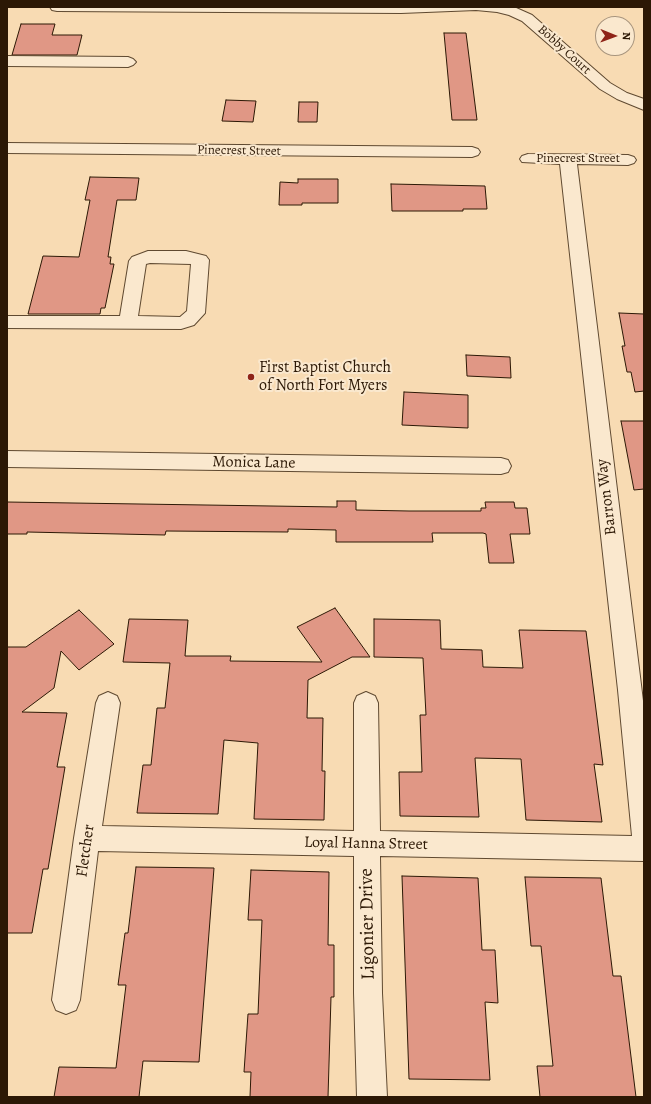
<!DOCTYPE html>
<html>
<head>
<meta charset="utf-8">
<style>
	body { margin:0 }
	#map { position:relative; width:651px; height:1104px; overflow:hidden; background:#f8dbb3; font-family:Alegreya,serif }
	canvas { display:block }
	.frame { position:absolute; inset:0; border:8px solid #2c1805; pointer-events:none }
	.north { position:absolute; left:595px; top:16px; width:40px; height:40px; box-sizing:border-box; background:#fae8ce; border:1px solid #a8957e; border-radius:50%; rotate:91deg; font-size:11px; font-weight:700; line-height:16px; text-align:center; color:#2c1805 }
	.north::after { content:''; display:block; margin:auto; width:14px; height:18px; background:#8f2418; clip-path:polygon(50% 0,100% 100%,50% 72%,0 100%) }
</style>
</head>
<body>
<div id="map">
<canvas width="651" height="1104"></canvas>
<div class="frame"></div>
<div class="north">N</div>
</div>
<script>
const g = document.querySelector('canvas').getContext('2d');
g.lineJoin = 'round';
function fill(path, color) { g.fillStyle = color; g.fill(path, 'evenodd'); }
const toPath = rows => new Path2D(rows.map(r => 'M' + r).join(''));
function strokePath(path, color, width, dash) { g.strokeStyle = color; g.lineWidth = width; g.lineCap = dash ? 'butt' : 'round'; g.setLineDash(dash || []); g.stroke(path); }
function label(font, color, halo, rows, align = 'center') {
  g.font = font + ' Alegreya,serif'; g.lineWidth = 4; g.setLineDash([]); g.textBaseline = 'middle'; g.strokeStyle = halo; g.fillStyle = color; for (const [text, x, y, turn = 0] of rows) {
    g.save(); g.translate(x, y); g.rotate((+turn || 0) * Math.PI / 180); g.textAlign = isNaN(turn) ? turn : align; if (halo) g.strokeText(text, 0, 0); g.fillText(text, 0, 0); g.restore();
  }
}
const building = toPath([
	[21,24,55,24,52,35,82,35,77,55,12,55,21,24],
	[444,33,466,33,477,120,452,120,444,33],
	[226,100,256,101,253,122,222,121,226,100],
	[299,102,318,102,317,122,298,122,299,102],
	[90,177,139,178,136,200,117,200,108,257,111,257,110,264,114,264,105,308,101,308,100,314,28,314,43,256,79,257,90,200,85,200,90,177],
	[298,179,338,179,338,203,302,203,302,205,279,205,280,182,298,183,298,179],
	[391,184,485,186,487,209,463,209,463,211,392,211,391,184],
	[619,313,644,314,644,391,635,392,631,372,627,372,622,346,625,346,619,313],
	[466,355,510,357,511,378,467,376,466,355],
	[404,392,468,395,468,428,402,425,404,392],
	[621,421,644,421,644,489,634,490,621,421],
	[337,501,356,501,356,510,409,511,481,511,481,508,486,508,485,502,514,502,515,508,527,508,530,534,510,534,514,563,489,563,486,534,483,533,432,533,433,542,336,542,336,530,288,529,288,532,166,531,165,535,27,532,27,534,7,534,7,502,337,507,337,501],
	[335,608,370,657,352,657,308,680,307,718,323,718,322,771,325,771,324,820,254,819,258,743,224,740,218,814,137,813,143,765,151,765,157,708,165,708,170,663,123,662,129,619,188,620,185,656,231,656,230,661,322,662,297,627,335,608],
	[79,610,114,644,79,670,61,651,54,688,22,712,67,713,57,767,65,767,48,869,43,869,32,933,7,933,7,647,26,647,79,610],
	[374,619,440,620,441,649,482,650,483,667,523,668,519,630,586,631,603,765,594,764,602,822,526,820,521,759,475,758,479,817,400,816,399,772,422,772,420,715,426,715,423,658,374,657,374,619],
	[136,867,214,868,199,1062,143,1061,139,1097,54,1097,59,1067,116,1068,126,985,118,985,125,933,128,933,136,867],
	[251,870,329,872,328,945,334,945,334,997,331,997,328,1097,250,1097,251,1072,244,1072,248,1014,258,1014,262,920,248,920,251,870],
	[402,876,478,878,482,950,495,950,498,1003,485,1002,490,1080,409,1079,402,876],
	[525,877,601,878,613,976,621,976,636,1097,540,1097,537,1066,553,1066,541,946,531,946,525,877]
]);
fill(building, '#e09785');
strokePath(building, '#2c1805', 1);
const minor = toPath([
	[50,7,514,7,532,15,610,83,627,93,644,99,644,110,617,99,600,89,522,21,509,15,497,12,476,10,401,13,57,11,52,10,50,7],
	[7,56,128,57,133,59,136,62,133,65,128,67,7,66,7,56],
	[7,143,472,147,478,149,480,152,478,155,472,157,7,153,7,143],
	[528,154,628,155,634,157,636,160,634,163,628,165,577,164,644,709,644,861,380,856,382,993,387,1097,357,1097,354,993,354,856,98,851,80,1000,76,1010,66,1014,56,1010,52,1000,74,838,96,703,99,696,108,692,117,696,120,703,102,826,354,831,354,703,357,696,366,692,375,696,378,703,380,831,632,836,618,690,560,164,522,162,520,159,522,156,528,154],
	[148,251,186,251,206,256,209,260,205,313,194,325,181,329,7,328,7,316,120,316,129,261,132,257,148,251],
	[150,263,191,264,187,311,180,317,138,316,146,264,150,263],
	[7,451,501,458,508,460,511,466,508,472,501,474,7,467,7,451]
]);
strokePath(minor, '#5f4930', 2);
fill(minor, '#fae8ce');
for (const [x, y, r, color] of [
	[251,377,4,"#8f2418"]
]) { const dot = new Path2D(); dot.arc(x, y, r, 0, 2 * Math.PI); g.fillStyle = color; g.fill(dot); strokePath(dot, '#fae8ce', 1.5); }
label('13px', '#2c1805', '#fae8ce', [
	["Bobby Court",564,50,42],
	["Pinecrest Street",239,151,1],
	["Pinecrest Street",578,159]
]);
label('16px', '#2c1805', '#fae8ce', [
	["First Baptist Church",259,368],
	["of North Fort Myers",259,386]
], 'left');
label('16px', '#2c1805', '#fae8ce', [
	["Monica Lane",254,463,1],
	["Barron Way",607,497,-97],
	["Loyal Hanna Street",366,844,1],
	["Fletcher",86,851,-82]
]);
label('19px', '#2c1805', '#fae8ce', [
	["Ligonier Drive",368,924,-91]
]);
</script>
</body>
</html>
